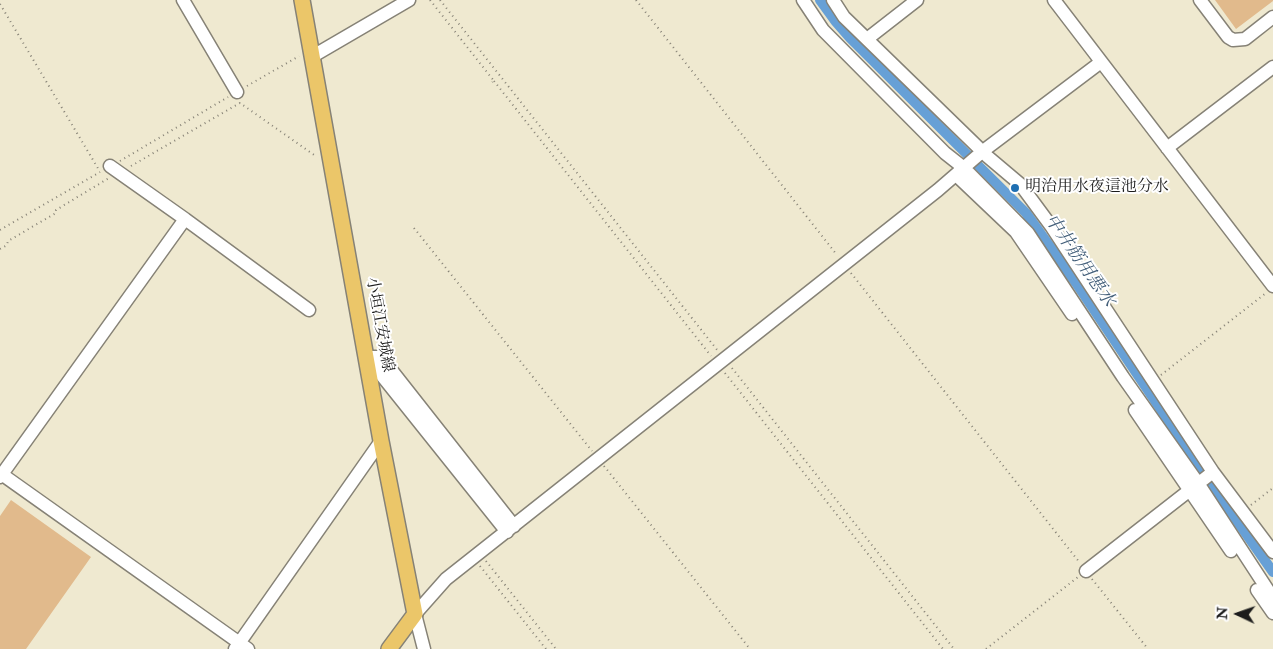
<!DOCTYPE html>
<html>
<head>
<meta charset="utf-8">
<style>
	body { margin:0 }
	#map { position:relative; width:1273px; height:649px; overflow:hidden; background:#efe9d0; font-family:"IM FELL Double Pica",serif }
	canvas { display:block }
	.north { position:absolute; left:1213px; top:589px; width:50px; height:50px; -webkit-text-stroke:4px #fff; paint-order:stroke; rotate:273deg; font-size:14px; font-weight:700; line-height:20px; text-align:center; color:#1c1c1c }
	.north::after { content:''; display:block; margin:auto; width:18px; height:22px; background:#1c1c1c; clip-path:polygon(50% 0,100% 100%,50% 72%,0 100%) }
</style>
</head>
<body>
<div id="map">
<canvas width="1273" height="649"></canvas>
<div class="north">N</div>
</div>
<script>
const g = document.querySelector('canvas').getContext('2d');
g.lineJoin = 'round';
const toPath = rows => new Path2D(rows.map(r => 'M' + r).join(''));
function strokePath(path, color, width, dash) { g.strokeStyle = color; g.lineWidth = width; g.lineCap = dash ? 'butt' : 'round'; g.setLineDash(dash || []); g.stroke(path); }
function fill(path, color) { g.fillStyle = color; g.fill(path, 'evenodd'); }
function label(font, color, halo, rows, align = 'center') {
  g.font = font + ' "IM FELL Double Pica","Noto Serif JP",serif'; g.lineWidth = 4; g.setLineDash([]); g.textBaseline = 'middle'; g.strokeStyle = halo; g.fillStyle = color; for (const [text, x, y, turn = 0] of rows) {
    g.save(); g.translate(x, y); g.rotate((+turn || 0) * Math.PI / 180); g.textAlign = isNaN(turn) ? turn : align; if (halo) g.strokeText(text, 0, 0); g.fillText(text, 0, 0); g.restore();
  }
}
strokePath(toPath([
	[820,0,836,22,850,38,1026,213,1076,283,1204,474,1273,572]
]), '#67a0d6', 10);
fill(toPath([
	[1215,0,1273,0,1273,1,1236,29],
	[11,500,91,557,26,649,0,649,0,516]
]), '#e1ba8c');
const minor = toPath([
	[183,0,237,92],
	[803,0,823,30,945,153,964,168,1028,233,1123,377,1198,483,1273,598],
	[833,0,844,17,988,157,1020,184,1051,226,1213,472,1273,552],
	[1054,0,1273,286],
	[1200,0,1228,37,1233,40,1245,39,1273,17],
	[867,39,917,0],
	[313,56,409,0],
	[1167,148,1273,67],
	[956,175,1016,232,1072,314],
	[185,219,309,310],
	[367,357,381,357,514,526],
	[367,357,507,532],
	[1135,410,1231,551],
	[0,473,248,649],
	[0,477,185,219,110,166],
	[1086,571,1213,472],
	[1257,590,1273,613],
	[235,649,381,441],
	[424,649,415,614,446,579,938,190,983,151,1101,62]
]);
const major = toPath([
	[302,0,381,441,415,614,389,649]
]);
strokePath(minor, '#868276', 15);
strokePath(major, '#868276', 18);
strokePath(toPath([
	[430,0,494,81,492,82],
	[440,0,718,351],
	[636,0,837,255],
	[0,4,99,170],
	[494,81,711,356],
	[247,86,299,56],
	[120,161,228,97],
	[131,166,240,103,317,157],
	[414,228,592,451],
	[0,230,100,172],
	[0,249,7,245,8,241,56,213,56,210,109,178],
	[851,273,1080,563],
	[732,368,954,649],
	[725,373,943,649],
	[1161,375,1266,293],
	[604,466,750,649],
	[1251,505,1273,488],
	[486,561,556,649],
	[480,566,546,649],
	[1092,579,1148,649],
	[986,649,1078,577]
]), '#868276', 2, [1, 4]);
strokePath(minor, '#fff', 12);
strokePath(major, '#ebc669', 15);
for (const [x, y, r, color] of [
	[1015,188,5,"#1f6fb2"]
]) { const dot = new Path2D(); dot.arc(x, y, r, 0, 2 * Math.PI); g.fillStyle = color; g.fill(dot); strokePath(dot, '#fff', 2); }
label('16px', '#1c1c1c', '#fff', [
	["明治用水夜這池分水",1025,188]
], 'left');
label('16px', '#1c1c1c', '#fff', [
	["小垣江安城線",379,325,80]
]);
label('italic 18px', '#425e79', '#fff', [
	["中井筋用悪水",1079,261,55]
]);
</script>
</body>
</html>
